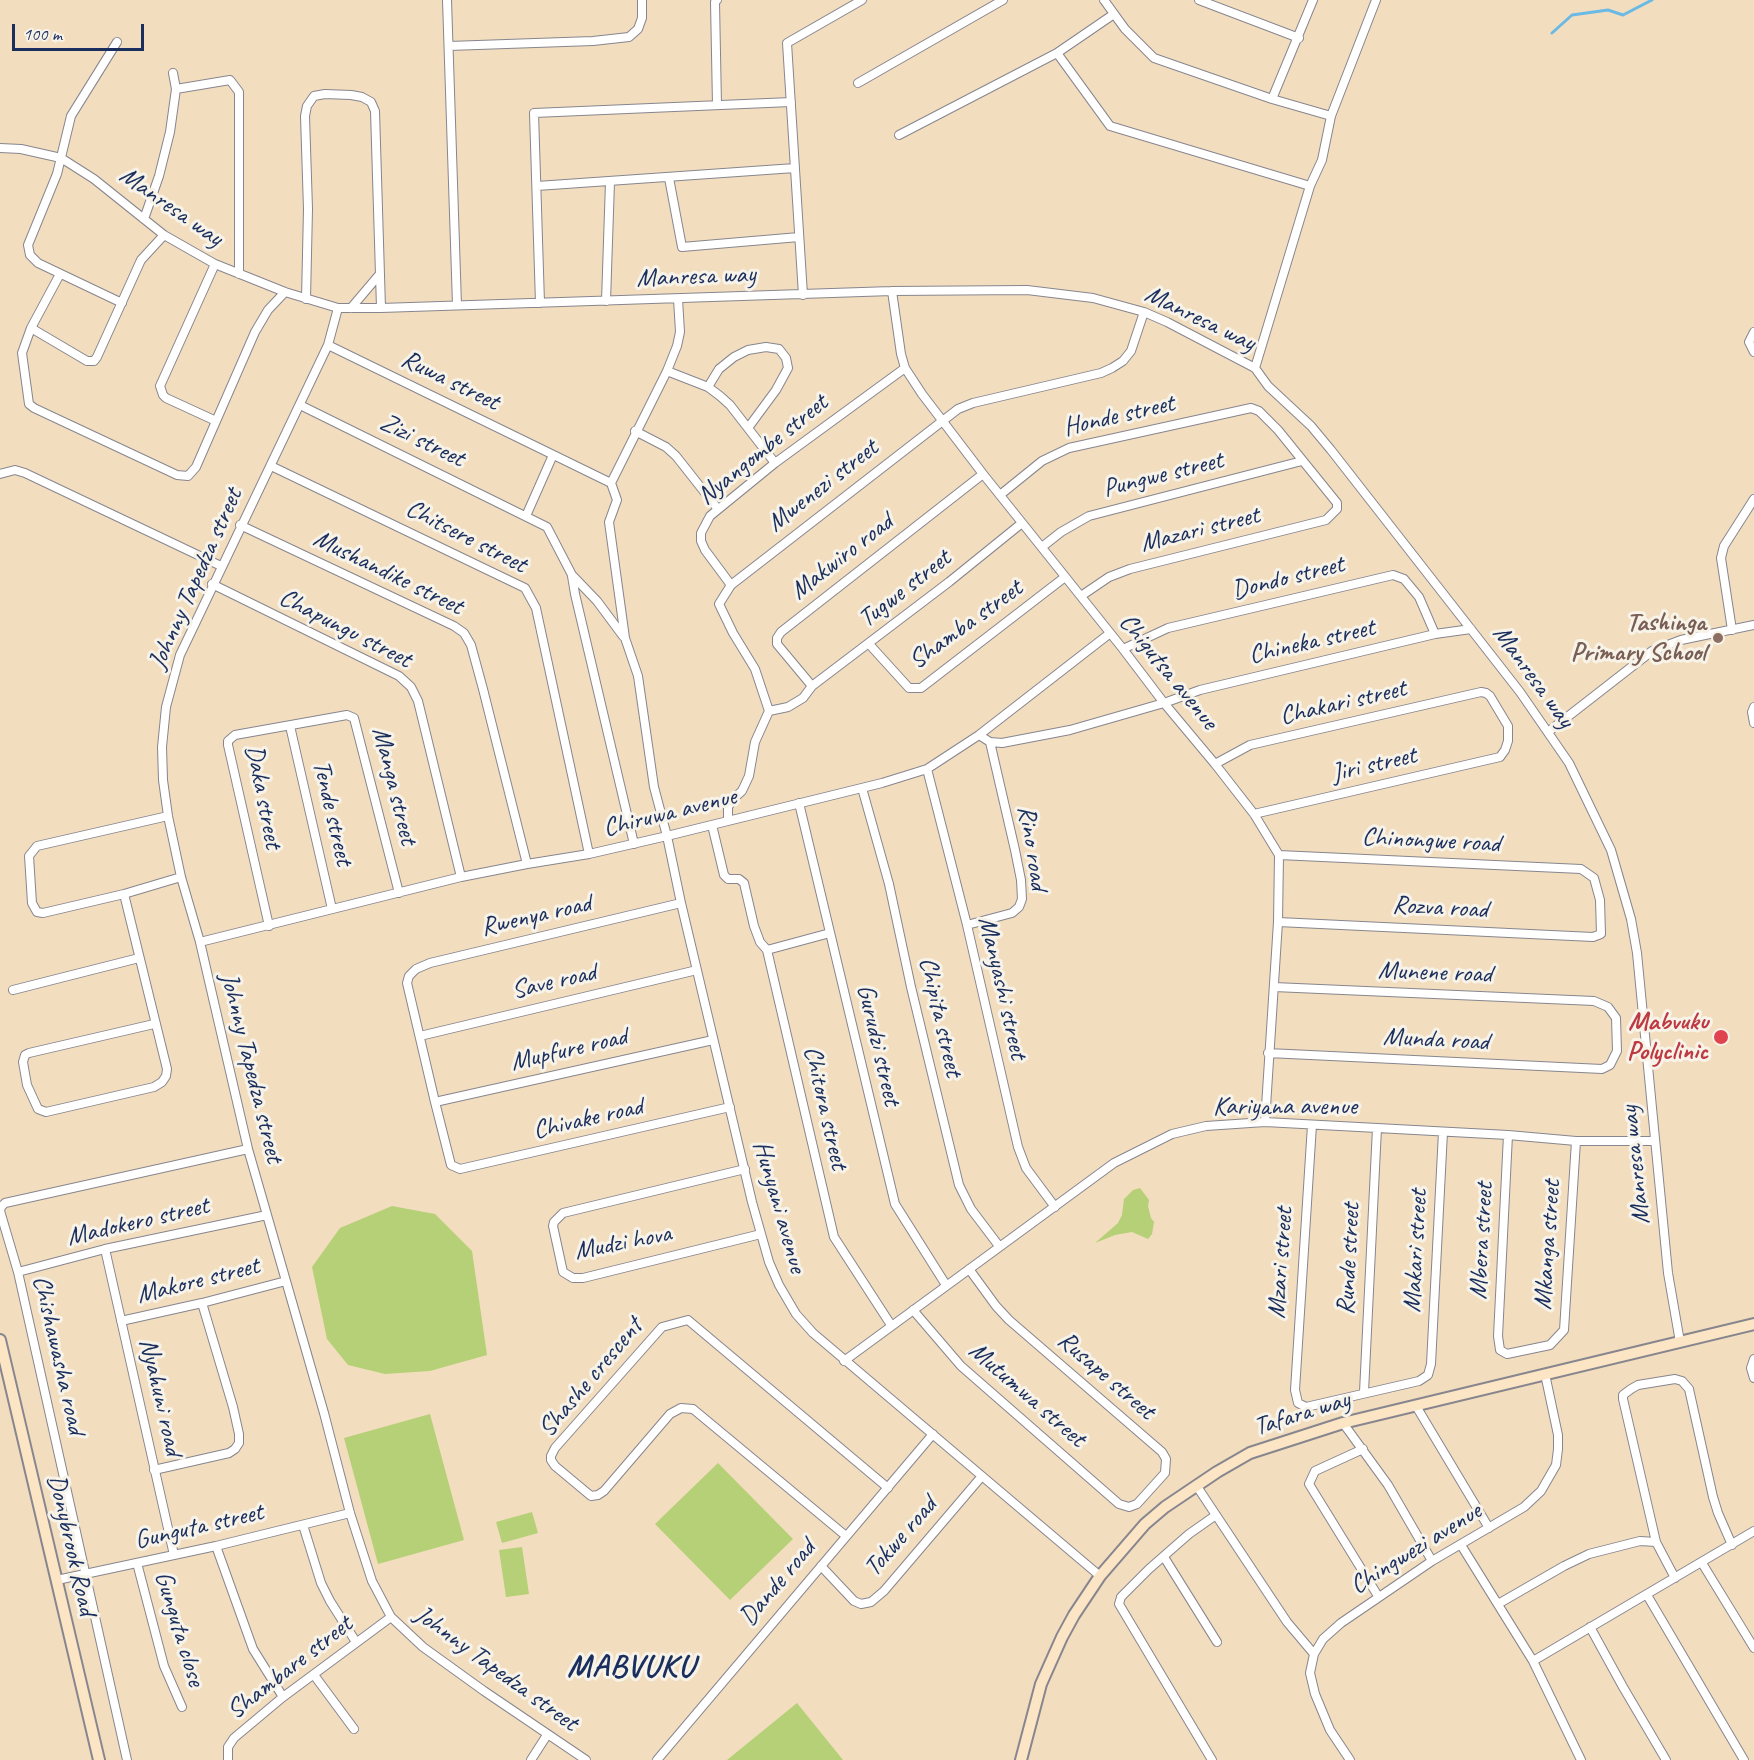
<!DOCTYPE html>
<html>
<head>
<meta charset="utf-8">
<style>
	body { margin:0 }
	#map { position:relative; width:1754px; height:1760px; overflow:hidden; background:#f3ddbf; font-family:Caveat,sans-serif }
	canvas { display:block }
	.scale { position:absolute; left:12px; top:24px; width:132px; height:27px; box-sizing:border-box; border:3px solid #1b2f5e; border-top:0; padding-left:8px; font-size:18px; line-height:21px; white-space:nowrap; color:#1b2f5e; -webkit-text-stroke:4px #f7f3e8; paint-order:stroke }
</style>
</head>
<body>
<div id="map">
<canvas width="1754" height="1760"></canvas>
<div class="scale">100 m</div>
</div>
<script>
const g = document.querySelector('canvas').getContext('2d');
g.lineJoin = 'round';
function fill(path, color) { g.fillStyle = color; g.fill(path, 'evenodd'); }
const toPath = rows => new Path2D(rows.map(r => 'M' + r).join(''));
function strokePath(path, color, width, dash) { g.strokeStyle = color; g.lineWidth = width; g.lineCap = dash ? 'butt' : 'round'; g.setLineDash(dash || []); g.stroke(path); }
function label(font, color, halo, rows, align = 'center') {
  g.font = font + ' Caveat,sans-serif'; g.lineWidth = 6; g.setLineDash([]); g.textBaseline = 'middle'; g.strokeStyle = halo; g.fillStyle = color; for (const [text, x, y, turn = 0] of rows) {
    g.save(); g.translate(x, y); g.rotate((+turn || 0) * Math.PI / 180); g.textAlign = isNaN(turn) ? turn : align; if (halo) g.strokeText(text, 0, 0); g.fillText(text, 0, 0); g.restore();
  }
}
fill(toPath([
	[1140,1188,1149,1200,1148,1206,1151,1218,1154,1222,1152,1234,1148,1239,1132,1232,1115,1235,1095,1243,1118,1223,1122,1215,1124,1199,1133,1190],
	[392,1206,435,1214,472,1251,487,1355,430,1371,385,1374,348,1365,327,1339,312,1267,340,1228],
	[430,1414,464,1540,378,1564,344,1438],
	[718,1463,793,1539,730,1600,655,1524],
	[532,1512,538,1533,502,1543,496,1522],
	[522,1547,529,1594,506,1597,499,1550],
	[797,1703,843,1760,727,1760]
]), '#b5d076');
strokePath(toPath([
	[1552,33,1572,15,1608,10,1623,15,1652,0]
]), '#6abae5', 3);
const street = toPath([
	[447,0,457,305],
	[1104,0,1125,29,1154,58,1272,99,1331,116],
	[1199,0,1299,38],
	[117,42,71,116,57,174,28,245,30,255,38,263,122,303],
	[449,46,593,41,629,37,638,29,642,18,642,0],
	[1057,53,1110,126,1310,186],
	[858,83,1003,0],
	[176,89,230,80,239,92,239,274],
	[1272,99,1313,0],
	[717,105,715,2,717,0],
	[899,135,1057,53,1114,14],
	[0,148,21,149,61,158,94,179,164,235,215,264,285,292,338,308,381,308,892,291,1027,290,1093,298,1144,312,1167,322,1255,368,1268,386,1311,426,1331,450,1520,692,1569,763,1611,850,1631,919,1637,953,1668,1273,1680,1342],
	[669,178,682,247,799,237],
	[537,186,795,168],
	[144,219,159,176,170,132,176,89,173,73],
	[215,264,160,386,163,395,166,398,216,421],
	[60,274,31,328,22,353,29,404,34,408,177,475,188,476,196,467,255,332,268,310,285,292],
	[892,291,901,354,905,368,922,394,983,474,1123,649,1164,703,1215,764,1254,814,1279,855,1278,922,1265,1122],
	[803,295,787,43,862,0],
	[306,299,308,209,305,116,307,106,314,96,325,94,351,95,362,97,371,102,375,111,381,308],
	[606,301,610,182],
	[540,303,534,113,791,102],
	[338,308,328,345,180,655,166,707,162,747,163,780,168,816,181,877,200,942,248,1149,324,1413,350,1513,372,1581,391,1617,423,1647,484,1691,586,1760],
	[351,308,379,275],
	[31,328,87,361,94,361,97,357,141,260,164,235],
	[1754,332,1749,342,1754,352],
	[328,345,611,483,667,371,677,346,680,332,678,299],
	[1255,368,1310,186,1322,160,1331,116,1376,0],
	[667,371,708,387,720,396,730,405,775,463],
	[708,387,719,369,734,357,748,350,766,347,779,349,786,358,788,368,776,390,748,428],
	[300,405,547,527,572,575,597,601,623,636],
	[635,431,666,447,676,456,717,508],
	[271,466,525,588,536,608,589,854],
	[0,474,15,470,25,473,221,566],
	[611,483,617,500,609,522,625,638,638,676,654,787,667,836,681,903,752,1202,769,1262,779,1285,796,1314,813,1333,1100,1576],
	[1000,495,1042,461,1069,448,1251,408,1259,411,1278,430,1337,503,1337,509,1326,520,1130,569,1109,577,1081,596],
	[526,516,553,455],
	[1022,523,949,582,812,686,803,698,788,707,769,711,755,669,733,633,719,604,731,585,958,409,973,403,1101,373,1112,368,1123,361,1131,351,1144,312],
	[240,525,454,626,464,633,471,645,483,689,527,864],
	[1042,547,1061,532,1089,516,1302,461],
	[572,576,575,594,634,844],
	[212,584,399,676,411,687,418,701,461,877],
	[731,585,705,550,701,541,701,533,710,516,775,463,905,368],
	[1732,630,1721,558,1724,546,1754,499],
	[869,644,909,688,921,688,1065,577],
	[1123,649,1168,628,1393,575,1404,579,1419,597,1435,634],
	[812,686,777,644,777,638,781,632,983,474],
	[1754,707,1752,712,1754,723],
	[290,726,332,909],
	[1548,732,1652,651,1681,640,1754,625],
	[979,735,990,742,1002,743,1070,730,1164,703,1200,690,1435,634,1471,629],
	[1215,764,1250,745,1481,692,1486,693,1490,696,1508,726,1508,741,1505,750,1500,757,1254,814],
	[927,769,967,925,1018,1147,1026,1168,1055,1207],
	[862,788,889,884,911,987,959,1185,971,1209,999,1246],
	[799,803,895,1204,946,1285],
	[168,816,37,846,29,856,32,903,37,912,43,913,124,894,181,877],
	[728,821,728,807,733,799,742,791,749,776,755,742,769,711],
	[712,825,724,875,728,879,739,879,744,883,754,926,760,942,767,950],
	[124,894,167,1069,166,1076,162,1082,154,1087,46,1112,38,1109,27,1085,23,1062,25,1055,29,1053,154,1024],
	[681,903,430,963,416,969,409,976,407,983,435,1102,451,1165,460,1169,730,1107],
	[1278,922,1593,937,1601,934,1600,900,1594,878,1581,869,1279,855],
	[967,925,1012,913,1019,907,1022,899,1021,880,1015,850,990,742],
	[269,926,228,745,228,741,235,735,347,715,354,718,399,893],
	[830,933,767,950,834,1237,891,1325],
	[200,942,461,877,527,864,589,854,667,836,882,783,927,769,979,735,1109,634],
	[13,990,139,958],
	[420,1036,697,970],
	[1268,1053,1602,1069,1610,1065,1617,1051,1616,1018,1608,1007,1594,1001,1274,987],
	[435,1102,713,1040],
	[1312,1125,1295,1390,1298,1403,1306,1407,1419,1381,1428,1375,1431,1364,1443,1132],
	[1508,1135,1498,1336,1500,1350,1507,1354,1550,1345,1564,1330,1576,1141],
	[745,1169,563,1213,554,1222,553,1226,563,1272,573,1278,583,1278,761,1234],
	[105,1249,174,1555],
	[18,1272,105,1249,267,1215],
	[913,1310,961,1366,1119,1504,1129,1507,1137,1504,1165,1473,1166,1459,1162,1452,1009,1320,996,1306,969,1269],
	[121,1321,202,1303,286,1281],
	[1754,1359,1751,1368,1754,1378],
	[844,1361,1114,1163,1172,1134,1206,1126,1265,1122,1508,1135,1576,1141,1654,1141],
	[1364,1392,1377,1128],
	[1416,1406,1489,1528],
	[1343,1423,1388,1485,1432,1561],
	[1363,1449,1315,1471,1309,1484,1378,1596],
	[154,1470,229,1453,235,1449,239,1443,239,1434,233,1407,202,1303],
	[1196,1485,1287,1622,1314,1654],
	[303,1525,321,1583,330,1601,356,1642],
	[846,1536,693,1409,681,1408,670,1414,604,1491,598,1495,591,1496,555,1466,551,1460,551,1456,555,1448,662,1327,688,1320,888,1488],
	[1461,1545,1533,1661,1754,1531],
	[216,1546,253,1649,283,1697],
	[1164,1557,1217,1642],
	[137,1563,164,1666,182,1707],
	[1702,1563,1754,1648],
	[821,1566,854,1601,861,1604,871,1602,884,1591,982,1476],
	[1675,1578,1656,1542,1623,1399,1623,1395,1631,1389,1638,1385,1675,1379,1682,1381,1689,1389,1713,1497,1718,1513,1732,1545],
	[57,1580,216,1546,350,1513],
	[1647,1595,1744,1760],
	[1498,1604,1564,1566,1589,1554,1640,1541,1656,1542],
	[1590,1627,1623,1687,1666,1760],
	[1533,1661,1581,1760],
	[314,1675,354,1729],
	[127,1760,18,1272,0,1211,1,1207,5,1203,248,1149],
	[228,1760,228,1747,234,1738,283,1697,391,1617],
	[531,1760,547,1735],
	[657,1760,933,1434],
	[1212,1760,1119,1604,1121,1597,1149,1569,1189,1534,1216,1515],
	[1350,1760,1330,1730,1315,1694,1310,1673,1314,1654,1323,1639,1341,1623,1432,1561,1524,1507,1541,1491,1556,1465,1558,1449,1558,1435,1545,1374]
]);
const secondary = toPath([
	[0,1340,99,1760],
	[1021,1760,1041,1684,1062,1637,1074,1615,1100,1576,1145,1524,1165,1507,1217,1472,1250,1453,1343,1423,1754,1324]
]);
strokePath(street, '#87868e', 10);
strokePath(secondary, '#87868e', 14);
strokePath(street, '#fff', 8);
strokePath(secondary, '#fce5c4', 10);
for (const [x, y, r, color] of [
	[1718,638,6,"#8d6e63"],
	[1721,1037,8,"#e0444e"]
]) { const dot = new Path2D(); dot.arc(x, y, r, 0, 2 * Math.PI); g.fillStyle = color; g.fill(dot); strokePath(dot, '#f7f3e8', 2); }
label('26px', '#1b2f5e', '#f7f3e8', [
	["Manresa way",171,207,35],
	["Manresa way",696,277,-2],
	["Manresa way",1200,319,26],
	["Ruwa street",450,381,26],
	["Honde street",1119,416,-13],
	["Zizi street",422,441,26],
	["Nyangombe street",763,450,-39],
	["Pungwe street",1163,475,-14],
	["Mwenezi street",823,486,-38],
	["Mazari street",1200,530,-14],
	["Chitsere street",466,537,27],
	["Makwiro road",842,557,-38],
	["Mushandike street",388,573,26],
	["Dondo street",1288,578,-14],
	["Johnny Tapedza street",196,579,-66],
	["Tugwe street",905,589,-38],
	["Shamba street",966,625,-36],
	["Chapungu street",345,629,27],
	["Chineka street",1312,642,-13],
	["Chigutsa avenue",1168,672,51],
	["Manresa way",1533,677,54],
	["Chakari street",1343,703,-13],
	["Jiri street",1374,765,-13],
	["Manga street",394,786,76],
	["Daka street",263,797,79],
	["Tende street",332,813,77],
	["Chiruwa avenue",670,813,-14],
	["Chinongwe road",1431,841,3],
	["Rino road",1032,848,81],
	["Rozva road",1440,908,3],
	["Rwenya road",536,916,-13],
	["Munene road",1435,973,2],
	["Save road",554,982,-13],
	["Manyashi street",1002,988,77],
	["Chipita street",940,1017,77],
	["Munda road",1436,1040,3],
	["Gurudzi street",878,1045,77],
	["Mupfure road",569,1050,-13],
	["Johnny Tapedza street",251,1068,76],
	["Kariyana avenue",1285,1107],
	["Chitora street",825,1108,77],
	["Chivake road",588,1119,-13],
	["Manresa way",1636,1165,-96],
	["Hunyani avenue",779,1207,74],
	["Madokero street",138,1222,-13],
	["Mbera street",1482,1241,-87],
	["Mudzi hova",623,1243,-11],
	["Mkanga street",1548,1245,-86],
	["Makari street",1416,1251,-87],
	["Runde street",1349,1259,-87],
	["Mzari street",1281,1263,-86],
	["Makore street",198,1281,-14],
	["Chishawasha road",58,1355,77],
	["Rusape street",1106,1376,41],
	["Shashe crescent",591,1378,-50],
	["Mutumwa street",1027,1395,41],
	["Nyahuni road",160,1397,77],
	["Tafara way",1302,1414,-17],
	["Gunguta street",199,1527,-13],
	["Tokwe road",901,1537,-49],
	["Donybrook Road",71,1545,77],
	["Chingwezi avenue",1416,1549,-32],
	["Dande road",778,1583,-50],
	["Gunguta close",179,1629,73],
	["Shambare street",290,1668,-38],
	["Johnny Tapedza street",496,1669,36]
]);
label('bold 26px', '#785e54', '#f7f3e8', [
	["Tashinga",1706,623],
	["Primary School",1706,653]
], 'right');
label('bold 26px', '#be3a42', '#f7f3e8', [
	["Mabvuku",1708,1022],
	["Polyclinic",1708,1052]
], 'right');
g.letterSpacing = '1.5px';
label('bold 32px', '#1b2f5e', '#f7f3e8', [
	["MABVUKU",631,1668]
]);
g.letterSpacing = '0px';
</script>
</body>
</html>
